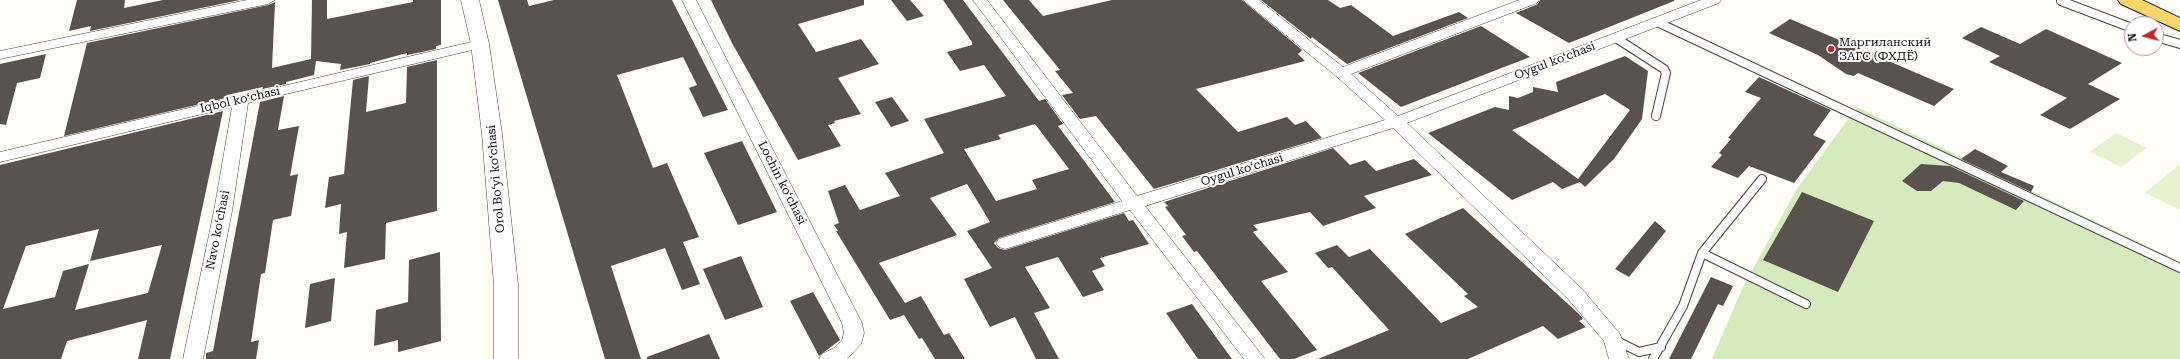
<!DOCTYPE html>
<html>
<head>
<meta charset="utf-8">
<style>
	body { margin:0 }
	#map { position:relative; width:2180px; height:359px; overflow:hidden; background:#fffdf5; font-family:"Roboto Serif",serif }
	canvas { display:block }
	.north { position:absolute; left:2124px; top:16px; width:40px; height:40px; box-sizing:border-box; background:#fff; border:1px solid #a0a0a0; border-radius:50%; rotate:263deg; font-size:11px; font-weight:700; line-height:16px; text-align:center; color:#111 }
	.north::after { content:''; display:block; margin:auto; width:14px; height:18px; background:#c4262e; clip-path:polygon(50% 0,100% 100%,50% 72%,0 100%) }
</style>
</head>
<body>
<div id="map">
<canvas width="2180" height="359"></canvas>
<div class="north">N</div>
</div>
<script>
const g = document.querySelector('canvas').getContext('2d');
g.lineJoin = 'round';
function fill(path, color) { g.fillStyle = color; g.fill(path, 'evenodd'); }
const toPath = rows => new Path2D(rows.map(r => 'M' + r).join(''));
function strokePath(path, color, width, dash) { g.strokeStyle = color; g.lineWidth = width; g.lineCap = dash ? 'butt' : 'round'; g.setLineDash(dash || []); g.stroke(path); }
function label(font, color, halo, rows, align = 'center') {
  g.font = font + ' "Roboto Serif",serif'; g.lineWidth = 4; g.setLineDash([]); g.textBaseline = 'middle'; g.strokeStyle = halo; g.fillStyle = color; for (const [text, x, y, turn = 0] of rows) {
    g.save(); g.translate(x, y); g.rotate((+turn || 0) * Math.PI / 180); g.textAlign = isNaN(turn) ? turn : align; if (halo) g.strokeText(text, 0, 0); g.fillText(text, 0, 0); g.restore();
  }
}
fill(toPath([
	[1857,107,2180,262,2180,359,1712,359,1742,289,1796,190]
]), '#d5ebbd');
fill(toPath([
	[2116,133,2147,148,2121,167,2090,152],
	[2180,164,2180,210,2145,193]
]), '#e6f2cf');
fill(toPath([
	[77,0,125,0,124,8,163,0,240,0,90,31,91,26,69,31],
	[312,0,327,0,327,19,413,2,413,0,441,0,441,45,436,46,436,49,407,55,407,53,370,63,370,64,340,70,341,64,316,61,314,75,286,82,286,84,262,89,263,87,227,95,226,98,64,136,87,43,268,5,275,2,272,68,311,59],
	[498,0,527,0,529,6,554,0,672,0,728,110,703,117,689,88,697,85,683,57,617,75,653,168,667,163,699,237,683,242,700,284,682,290,665,248,611,266,641,359,605,359],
	[711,0,864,0,864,5,798,24,816,52,861,39,879,64,838,78,861,114,834,121,835,123,828,125,841,146,798,160,732,43],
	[891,0,910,0,924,16,907,21],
	[943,0,963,0,1039,101,1045,99,1063,124,1058,126,1115,202,999,238,994,243,998,248,1005,250,1124,213,1129,221,1133,220,1149,244,1100,258,1105,266,1092,271,1104,290,1083,297,1058,257,1025,267,1050,308,1034,313,1059,359,1036,359,1015,317,990,327,964,279,992,268,967,231,990,222,967,184,930,198,957,235,879,263,905,303,921,296,944,335,949,333,965,359,935,359,922,338,919,339,904,315,890,320,836,231,838,231,834,225,839,223,828,191,845,185,860,210,900,196,885,173,944,153,924,119,1006,96,984,65,960,71,947,52,972,45,972,42],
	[1035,124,1069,169,1032,180,1037,189,996,201,964,149,1001,139,998,135],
	[1003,0,1029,0,1043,16,1112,0,1242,0,1302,50,1298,54,1305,61,1196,89,1238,132,1287,117,1295,125,1306,121,1322,138,1154,189,1096,116,1080,119,1062,95,1073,93,1055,71,1060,70],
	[1261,0,1328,0,1340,8,1351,5,1393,36,1459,12,1468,18,1347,64,1312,37,1311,39],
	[1540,0,1674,0,1674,1,1569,43,1516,13,1538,4],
	[1790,19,1954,89,1934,106,1858,73,1854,76,1846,74,1818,55,1769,33],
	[1481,26,1530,57,1401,107,1358,73],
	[1981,27,2020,44,2046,29,2122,63,2088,84,2120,99,2070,129,2040,115,2067,98,1989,62,2000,56,1962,38],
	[46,54,40,78,17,83,6,125,0,124,0,64],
	[1625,56,1648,71,1642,119,1614,159,1585,187,1580,182,1562,189,1553,182,1512,200,1428,133,1495,107,1509,110,1509,96,1518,98,1533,92,1533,87,1558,92,1556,82],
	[1605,94,1630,110,1578,179,1512,130],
	[437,60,437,211,386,223,385,259,344,268,347,232,339,234,341,204,325,208,329,177,344,174,353,80,369,76,366,112,406,103,407,67],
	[1759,77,1831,110,1813,135,1826,141,1794,183,1749,166,1738,178,1711,167,1722,155,1719,153,1731,139,1728,138,1761,98,1745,92],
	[284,96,278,130,299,126,290,176,298,174,291,216,273,220,265,273,261,274,251,342,259,340,256,359,206,359,206,353,213,351,260,102],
	[892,97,909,121,891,127,875,102],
	[223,111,170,359,138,359,147,320,67,341,61,359,0,359,0,165],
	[99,229,90,261,162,245,148,293,75,310,89,264,63,271,55,297,3,309,26,246],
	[742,141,777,212,738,225,704,153],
	[1333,148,1350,165,1365,160,1376,171,1414,159,1432,175,1364,196,1376,208,1323,226,1310,212,1253,225,1258,230,1253,232,1288,272,1261,281,1317,350,1294,359,1280,359,1197,251,1194,252,1182,236,1186,235,1165,207,1168,206,1164,202],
	[1975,149,2008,166,2001,172,2034,186,2031,192,1961,159],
	[1921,164,1950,166,2024,201,2016,210,1959,183,1943,181,1931,191,1917,191,1902,181],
	[1802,192,1874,221,1838,292,1763,260],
	[1463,208,1579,314,1583,319,1579,321,1586,327,1558,339,1543,326,1468,359,1318,359,1389,330,1332,267,1328,268,1315,253,1337,245,1349,257,1370,249,1441,323,1478,307,1464,296,1468,294,1405,234],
	[1655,221,1666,231,1629,277,1615,269],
	[440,252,441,341,398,352,398,340,374,346,376,310,408,302,409,260],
	[741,256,763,307,725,320,703,269],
	[1711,277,1733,286,1723,306,1718,304,1691,359,1669,359],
	[335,278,331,321,305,328,310,284],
	[813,292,840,340,819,356,790,301],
	[1192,304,1210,329,1232,359,1198,359,1166,313],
	[709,334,720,359,647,359,647,357]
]), '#5a524d');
const service = toPath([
	[2061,1,2132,28],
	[1657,22,2180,268],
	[2156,37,2180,44],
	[1616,38,1664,69,1666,73,1656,116],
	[1702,253,1806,304],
	[1615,340,1639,352,1661,347],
	[1653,359,1683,306,1702,253,1762,179]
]);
const minor = toPath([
	[247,0,275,0,268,4,0,59,0,51,247,0],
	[682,0,696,0,862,323,864,333,861,344,847,359,819,359,822,354,834,348,842,340,844,333,842,323,682,0],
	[973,0,987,0,1137,196,1385,120,1336,76,1243,0,1259,0,1343,67,1519,0,1539,0,1537,3,1351,74,1398,116,1701,0,1721,0,1719,3,1407,123,1582,289,1620,334,1629,359,1609,359,1604,341,1568,299,1393,128,1145,206,1265,359,1244,359,1130,210,1005,249,999,247,996,243,999,239,1122,201,973,0],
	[480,40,485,41,487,44,485,47,248,103,232,211,203,359,183,359,214,211,232,107,0,162,0,152,480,40]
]);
const tertiary = toPath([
	[461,0,479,0,489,44,502,134,518,285,518,359,494,359,494,285,482,134,471,44,461,0]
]);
const primary = toPath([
	[2118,0,2142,0,2180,18,2180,31,2121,4,2118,0]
]);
strokePath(service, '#444', 10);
strokePath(minor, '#444', 1);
strokePath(tertiary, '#444', 1);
strokePath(primary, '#222', 2);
strokePath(service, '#fff', 8);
fill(minor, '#fff');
fill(tertiary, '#fff');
fill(primary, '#f9d66b');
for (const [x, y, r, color] of [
	[1831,49,4,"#c4262e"]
]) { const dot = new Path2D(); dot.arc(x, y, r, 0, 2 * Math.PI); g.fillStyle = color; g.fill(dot); strokePath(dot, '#fff', 1.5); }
label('12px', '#111', '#fff', [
	["Маргиланский",1839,42],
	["ЗАГС (ФХДЁ)",1839,56]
], 'left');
label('12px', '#111', '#fff', [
	["Oygul koʻchasi",1555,61,-21],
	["Iqbol koʻchasi",240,100,-13],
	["Oygul koʻchasi",1242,170,-17],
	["Orol Boʻyi koʻchasi",496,179,-95],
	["Lochin koʻchasi",782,183,63],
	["Navo koʻchasi",218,230,-79]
]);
</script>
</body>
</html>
